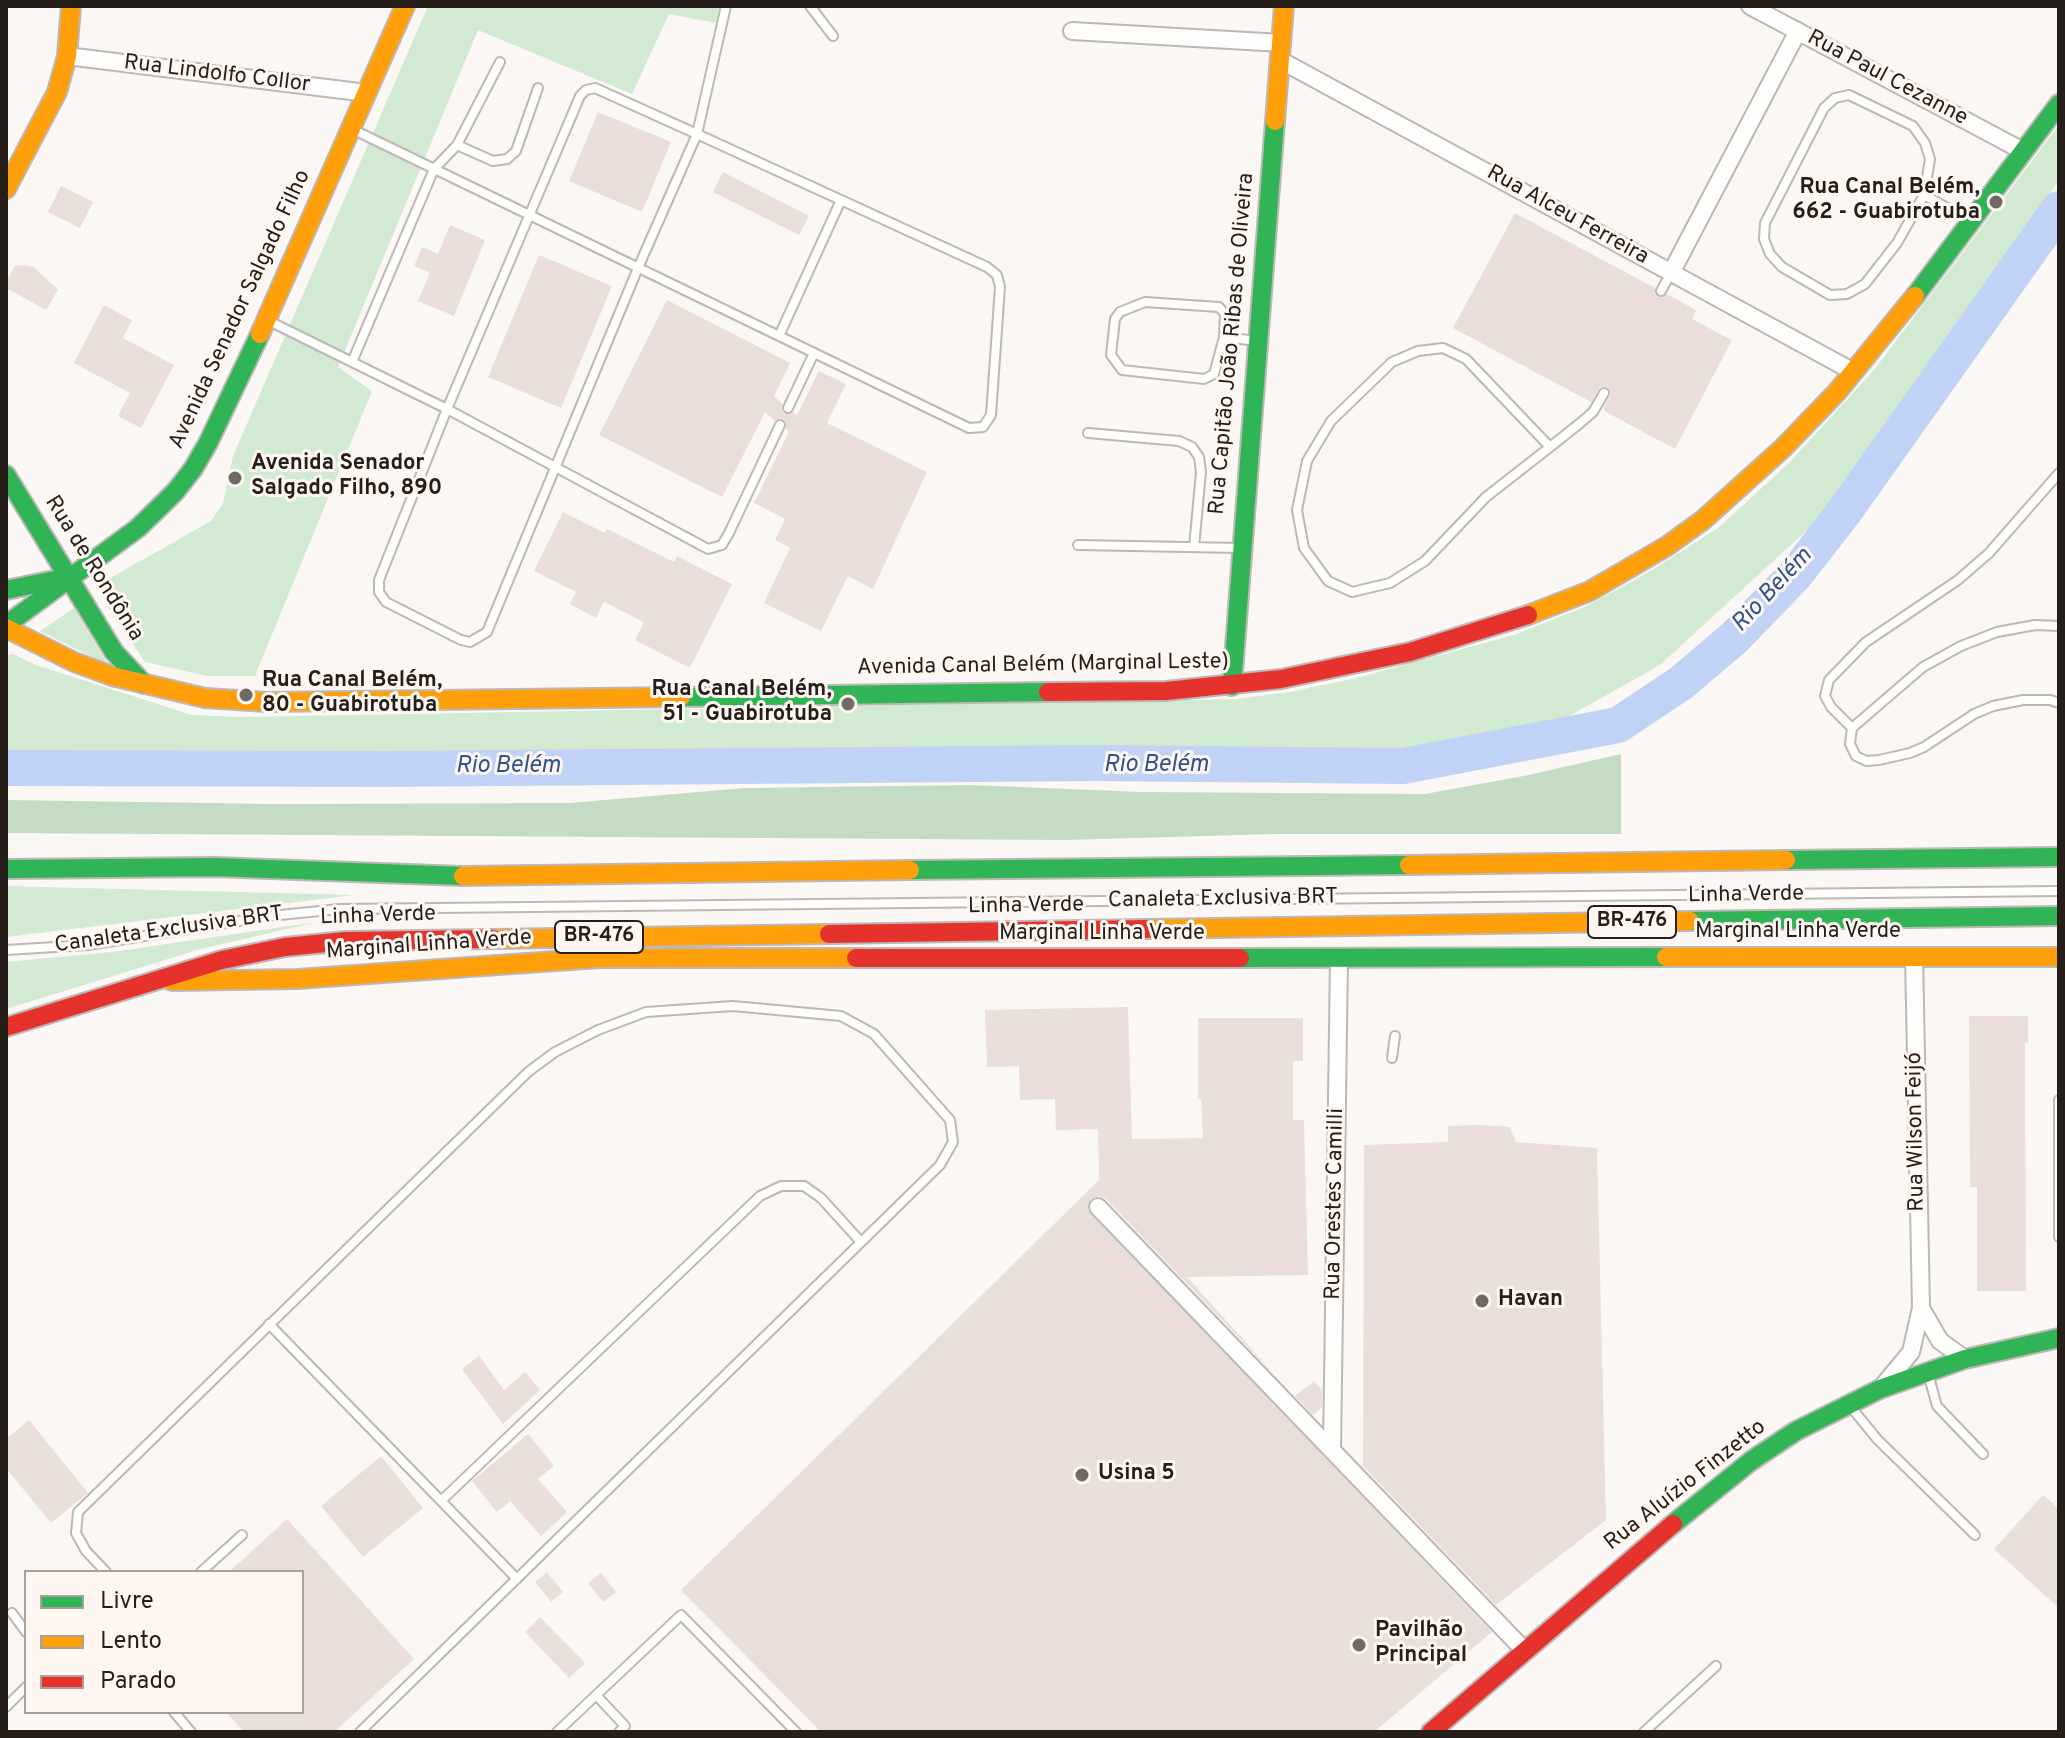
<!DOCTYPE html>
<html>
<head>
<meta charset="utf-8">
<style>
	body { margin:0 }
	#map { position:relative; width:2065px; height:1738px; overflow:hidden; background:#fbf7f4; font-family:Overpass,sans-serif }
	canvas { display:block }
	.frame { position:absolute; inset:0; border:8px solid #251e19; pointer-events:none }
	.legend { position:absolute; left:24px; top:1570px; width:280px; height:144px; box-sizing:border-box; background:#fef7f1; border:2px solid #a7a09b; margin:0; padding:10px 14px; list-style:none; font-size:24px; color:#251e19 }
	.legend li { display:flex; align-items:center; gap:16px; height:40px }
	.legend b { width:40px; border:2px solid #a7a09b }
</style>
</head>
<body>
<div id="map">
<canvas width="2065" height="1738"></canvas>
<div class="frame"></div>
<ul class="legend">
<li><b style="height:10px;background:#30b455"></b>Livre</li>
<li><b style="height:10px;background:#ff9f0a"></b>Lento</li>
<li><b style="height:10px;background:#e5322d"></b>Parado</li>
</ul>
</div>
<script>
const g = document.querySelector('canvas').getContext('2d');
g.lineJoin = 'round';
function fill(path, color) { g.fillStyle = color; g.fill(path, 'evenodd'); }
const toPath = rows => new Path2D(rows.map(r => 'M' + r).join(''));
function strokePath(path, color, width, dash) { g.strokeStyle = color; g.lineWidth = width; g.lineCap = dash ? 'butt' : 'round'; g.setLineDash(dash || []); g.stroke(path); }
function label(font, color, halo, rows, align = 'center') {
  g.font = font + ' Overpass,sans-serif'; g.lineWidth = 6; g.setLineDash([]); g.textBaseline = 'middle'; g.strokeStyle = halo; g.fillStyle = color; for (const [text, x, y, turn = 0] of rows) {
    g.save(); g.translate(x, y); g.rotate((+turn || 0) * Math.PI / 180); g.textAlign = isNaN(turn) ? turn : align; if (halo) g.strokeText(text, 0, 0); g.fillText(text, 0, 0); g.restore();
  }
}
fill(toPath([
	[428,6,719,6,716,23,669,14,632,94,478,30,338,367,372,391,255,676,207,676,145,662,105,603,106,586,112,577,211,521,223,503,233,456],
	[2059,125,2059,180,1946,350,1843,497,1660,665,1555,724,1403,756,237,760,6,751,6,655,13,654,33,664,192,715,239,717,1237,699,1290,692,1356,678,1514,635,1587,606,1649,572,1718,528,1789,463,1874,370],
	[74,608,108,665,40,631],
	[6,886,355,895,6,937],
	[317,922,197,950,6,1009,6,962,112,952]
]), '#d3ead2');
fill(toPath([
	[1621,754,1621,834,1275,834,1066,840,6,833,6,800,274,804,570,803,745,788,972,785,1142,792,1425,794,1529,775]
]), '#c3dcc2');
strokePath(toPath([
	[6,768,386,769,1095,763,1403,766,1618,725,1681,683,1734,638,1795,575,1844,512,2059,209]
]), '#c0d3f7', 36);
fill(toPath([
	[598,112,671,142,642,212,569,181],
	[723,172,809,216,799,235,713,192],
	[61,186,93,202,80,228,48,212],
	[1515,213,1655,288,1655,294,1658,297,1667,294,1696,310,1692,319,1732,340,1675,449,1606,412,1603,408,1611,394,1607,387,1600,387,1591,402,1453,328],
	[450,225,485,240,454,316,418,301,430,273,414,266,422,247,438,254],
	[539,255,612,286,561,408,488,377],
	[25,265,34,267,58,290,46,310,6,288,6,281,15,266],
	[667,300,790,363,774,396,782,404,781,409,784,414,793,412,797,415,819,371,846,384,827,423,927,472,873,589,848,576,821,631,764,603,790,548,775,540,785,519,754,503,789,432,786,429,785,420,780,418,775,421,765,412,722,497,599,435],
	[104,305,132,320,123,338,174,365,141,428,118,416,130,393,74,363],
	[563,512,605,533,607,529,674,562,677,556,732,584,690,668,635,640,644,622,604,602,596,618,570,604,576,592,534,571],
	[1128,1007,1132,1139,1203,1138,1201,1099,1198,1099,1198,1018,1303,1018,1303,1061,1293,1061,1293,1120,1304,1120,1308,1275,1187,1277,1277,1377,1106,1199,1100,1196,1091,1199,1088,1210,1492,1632,1374,1732,821,1732,681,1590,1099,1180,1098,1129,1056,1130,1055,1099,1020,1100,1019,1066,987,1067,985,1010],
	[1969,1016,2028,1016,2028,1043,2025,1043,2026,1291,1977,1291,1977,1187,1970,1187],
	[1479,1125,1510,1127,1516,1142,1597,1148,1606,1520,1496,1605,1363,1466,1364,1145,1448,1142,1448,1126],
	[479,1356,504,1390,525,1372,540,1390,503,1424,462,1369],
	[1314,1381,1322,1390,1322,1407,1313,1415,1295,1396],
	[29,1420,88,1493,51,1523,6,1468,6,1439],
	[528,1434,554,1466,538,1479,567,1512,541,1536,510,1501,497,1512,472,1481],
	[381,1456,423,1508,363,1557,321,1506],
	[2043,1495,2059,1509,2059,1608,1994,1549],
	[287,1519,414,1659,334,1732,244,1732,226,1712,302,1712,302,1572,229,1572],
	[547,1572,563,1592,551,1602,535,1582],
	[601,1573,616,1592,603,1602,588,1583],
	[540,1617,585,1663,569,1678,525,1632]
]), '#eadeda');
const lane = toPath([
	[810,6,833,36],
	[595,88,697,134,638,268,487,632,470,642,461,640,386,602,379,592,379,580,447,409,580,96,586,90,595,88],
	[1849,95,1913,126,1925,143,1930,159,1924,195,1897,243,1865,284,1847,294,1830,295,1782,267,1770,254,1764,239,1765,223,1824,108,1835,98,1849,95],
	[354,130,969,428,983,427,991,415,1000,287,997,275,987,267,697,134,726,6],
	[457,145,493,161,507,159,516,151,538,88],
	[1924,195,1969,220],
	[1661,291,1671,273],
	[267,320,447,409,708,549,722,545,729,533,780,425],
	[779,336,841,200],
	[1224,337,1225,314,1219,307,1145,302,1120,312,1115,319,1111,355,1122,370,1204,379,1214,374,1224,337,1257,341],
	[352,362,434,169,457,145,500,62],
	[788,408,814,353],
	[1088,433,1179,441,1192,447,1199,457,1201,472,1194,547],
	[1550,447,1466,359,1443,348,1418,351,1392,362,1331,421,1307,461,1297,510,1304,548,1328,581,1352,592,1390,583,1425,561,1486,497,1550,447,1579,424,1593,412,1604,393],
	[1078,545,1241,548],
	[2059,626,2035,625,1997,632,1961,646,1923,667,1852,728,1850,744,1856,756,1866,761,1879,760,1910,753,1924,747,1974,714,1993,706,2023,700,2050,700,2059,703],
	[1852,728,1831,707,1825,696,1829,680,1866,642,1958,580,1989,553,2059,473],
	[6,950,88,945,270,916,340,909,2059,891],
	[1392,1058,1395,1036],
	[2059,1100,2059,1237],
	[269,1324,517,1579],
	[1929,1377,1937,1406,1983,1454],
	[1851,1407,1877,1439,1975,1535],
	[441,1501,760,1196,781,1186,804,1186,821,1198,861,1242],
	[106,1572,86,1551,76,1533,78,1512,528,1072,555,1052,598,1030,646,1012,733,1006,841,1016,874,1034,950,1120,953,1142,940,1165,360,1732],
	[201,1572,242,1535],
	[12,1613,26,1632],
	[596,1695,625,1726,619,1732],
	[6,1707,26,1687],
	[174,1712,191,1732],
	[557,1732,681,1615,796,1732],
	[1644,1732,1716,1666]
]);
const street = toPath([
	[1750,6,2023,151],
	[1072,31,1282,43],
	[67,56,367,93],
	[1280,60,1854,372],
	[1671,273,1798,31],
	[1098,1207,1524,1650],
	[1921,1308,1940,1341,1965,1359],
	[1882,1387,1911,1352,1921,1308,1914,956],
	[1332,1450,1339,958]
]);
const fast = toPath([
	[1915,296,2059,104],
	[6,475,114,652,144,684],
	[6,590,60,579],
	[6,625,138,528,175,492,193,469,208,443,260,334],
	[1232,686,1275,121],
	[681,697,1048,692],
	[1786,860,2059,857],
	[6,869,214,867,463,876],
	[910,870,1409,865],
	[1690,921,2059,916],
	[1240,958,1666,957],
	[1673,1524,1751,1461,1796,1431,1880,1389,1965,1359,2059,1338]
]);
const slow = toPath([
	[1275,121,1284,6],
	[6,189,57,92,67,56,71,6],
	[260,334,405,6],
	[1528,615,1590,591,1667,546,1703,520,1783,448,1837,392,1915,296],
	[6,628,74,662,112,676,205,698,267,702,681,697],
	[1409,865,1786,860],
	[463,876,910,870],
	[1148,929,1690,921],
	[493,939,829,934],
	[1666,957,2059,957],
	[172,981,297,979,599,958,856,958]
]);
const jam = toPath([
	[1048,692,1166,691,1281,679,1410,652,1528,615],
	[829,934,1148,929],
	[856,958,1240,958],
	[6,1027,222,960,285,947,346,941,493,939],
	[1431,1732,1673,1524]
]);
strokePath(lane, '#bdb8b5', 12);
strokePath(street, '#bdb8b5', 20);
strokePath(fast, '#bdb8b5', 22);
strokePath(slow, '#bdb8b5', 22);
strokePath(jam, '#bdb8b5', 22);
strokePath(lane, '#fefefd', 8);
strokePath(street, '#fefefd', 16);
strokePath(fast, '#30b455', 18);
strokePath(slow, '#ff9f0a', 18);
strokePath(jam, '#e5322d', 18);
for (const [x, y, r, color] of [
	[1996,202,8,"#706a66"],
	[235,478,8,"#706a66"],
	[246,695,8,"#706a66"],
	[848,704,8,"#706a66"],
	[1482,1301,8,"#706a66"],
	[1082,1475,8,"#706a66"],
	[1359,1645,8,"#706a66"]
]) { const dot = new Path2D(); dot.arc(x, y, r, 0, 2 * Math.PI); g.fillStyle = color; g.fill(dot); strokePath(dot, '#fef7f1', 3); }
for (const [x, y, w] of [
	[1632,922,88],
	[599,937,88]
]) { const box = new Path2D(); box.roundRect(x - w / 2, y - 16, w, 32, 6); g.fillStyle = '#fef7f1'; g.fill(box); strokePath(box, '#251e19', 2); }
label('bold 20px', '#251e19', null, [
	["BR-476",1632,922],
	["BR-476",599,937]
]);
label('22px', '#251e19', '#fef7f1', [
	["Rua Lindolfo Collor",217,75,7],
	["Rua Paul Cezanne",1887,79,28],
	["Rua Alceu Ferreira",1567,216,29],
	["Avenida Senador Salgado Filho",241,310,-65],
	["Rua Capitão João Ribas de Oliveira",1233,344,-85],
	["Rua de Rondônia",93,569,58],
	["Avenida Canal Belém (Marginal Leste)",1043,666,-1],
	["Linha Verde",1746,896,-1],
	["Canaleta Exclusiva BRT",1223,900,-1],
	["Linha Verde",1026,907,-1],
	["Linha Verde",378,917,-2],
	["Canaleta Exclusiva BRT",169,931,-8],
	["Marginal Linha Verde",1798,933],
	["Marginal Linha Verde",1102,935],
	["Marginal Linha Verde",429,946,-4],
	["Rua Wilson Feijó",1917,1132,-91],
	["Rua Orestes Camilli",1336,1204,-89],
	["Rua Aluízio Finzetto",1686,1486,-38]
]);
label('bold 22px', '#251e19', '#fef7f1', [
	["Rua Canal Belém,",1980,189,"right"],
	["662 - Guabirotuba",1980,214,"right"],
	["Avenida Senador",251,465],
	["Salgado Filho, 890",251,490],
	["Rua Canal Belém,",262,682],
	["80 - Guabirotuba",262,707],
	["Rua Canal Belém,",832,691,"right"],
	["51 - Guabirotuba",832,716,"right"],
	["Havan",1498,1301],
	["Usina 5",1098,1475],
	["Pavilhão",1375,1632],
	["Principal",1375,1657]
], 'left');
label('italic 24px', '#305291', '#fef7f1', [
	["Rio Belém",1773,591,-47],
	["Rio Belém",1156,766],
	["Rio Belém",508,767]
]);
</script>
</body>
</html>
